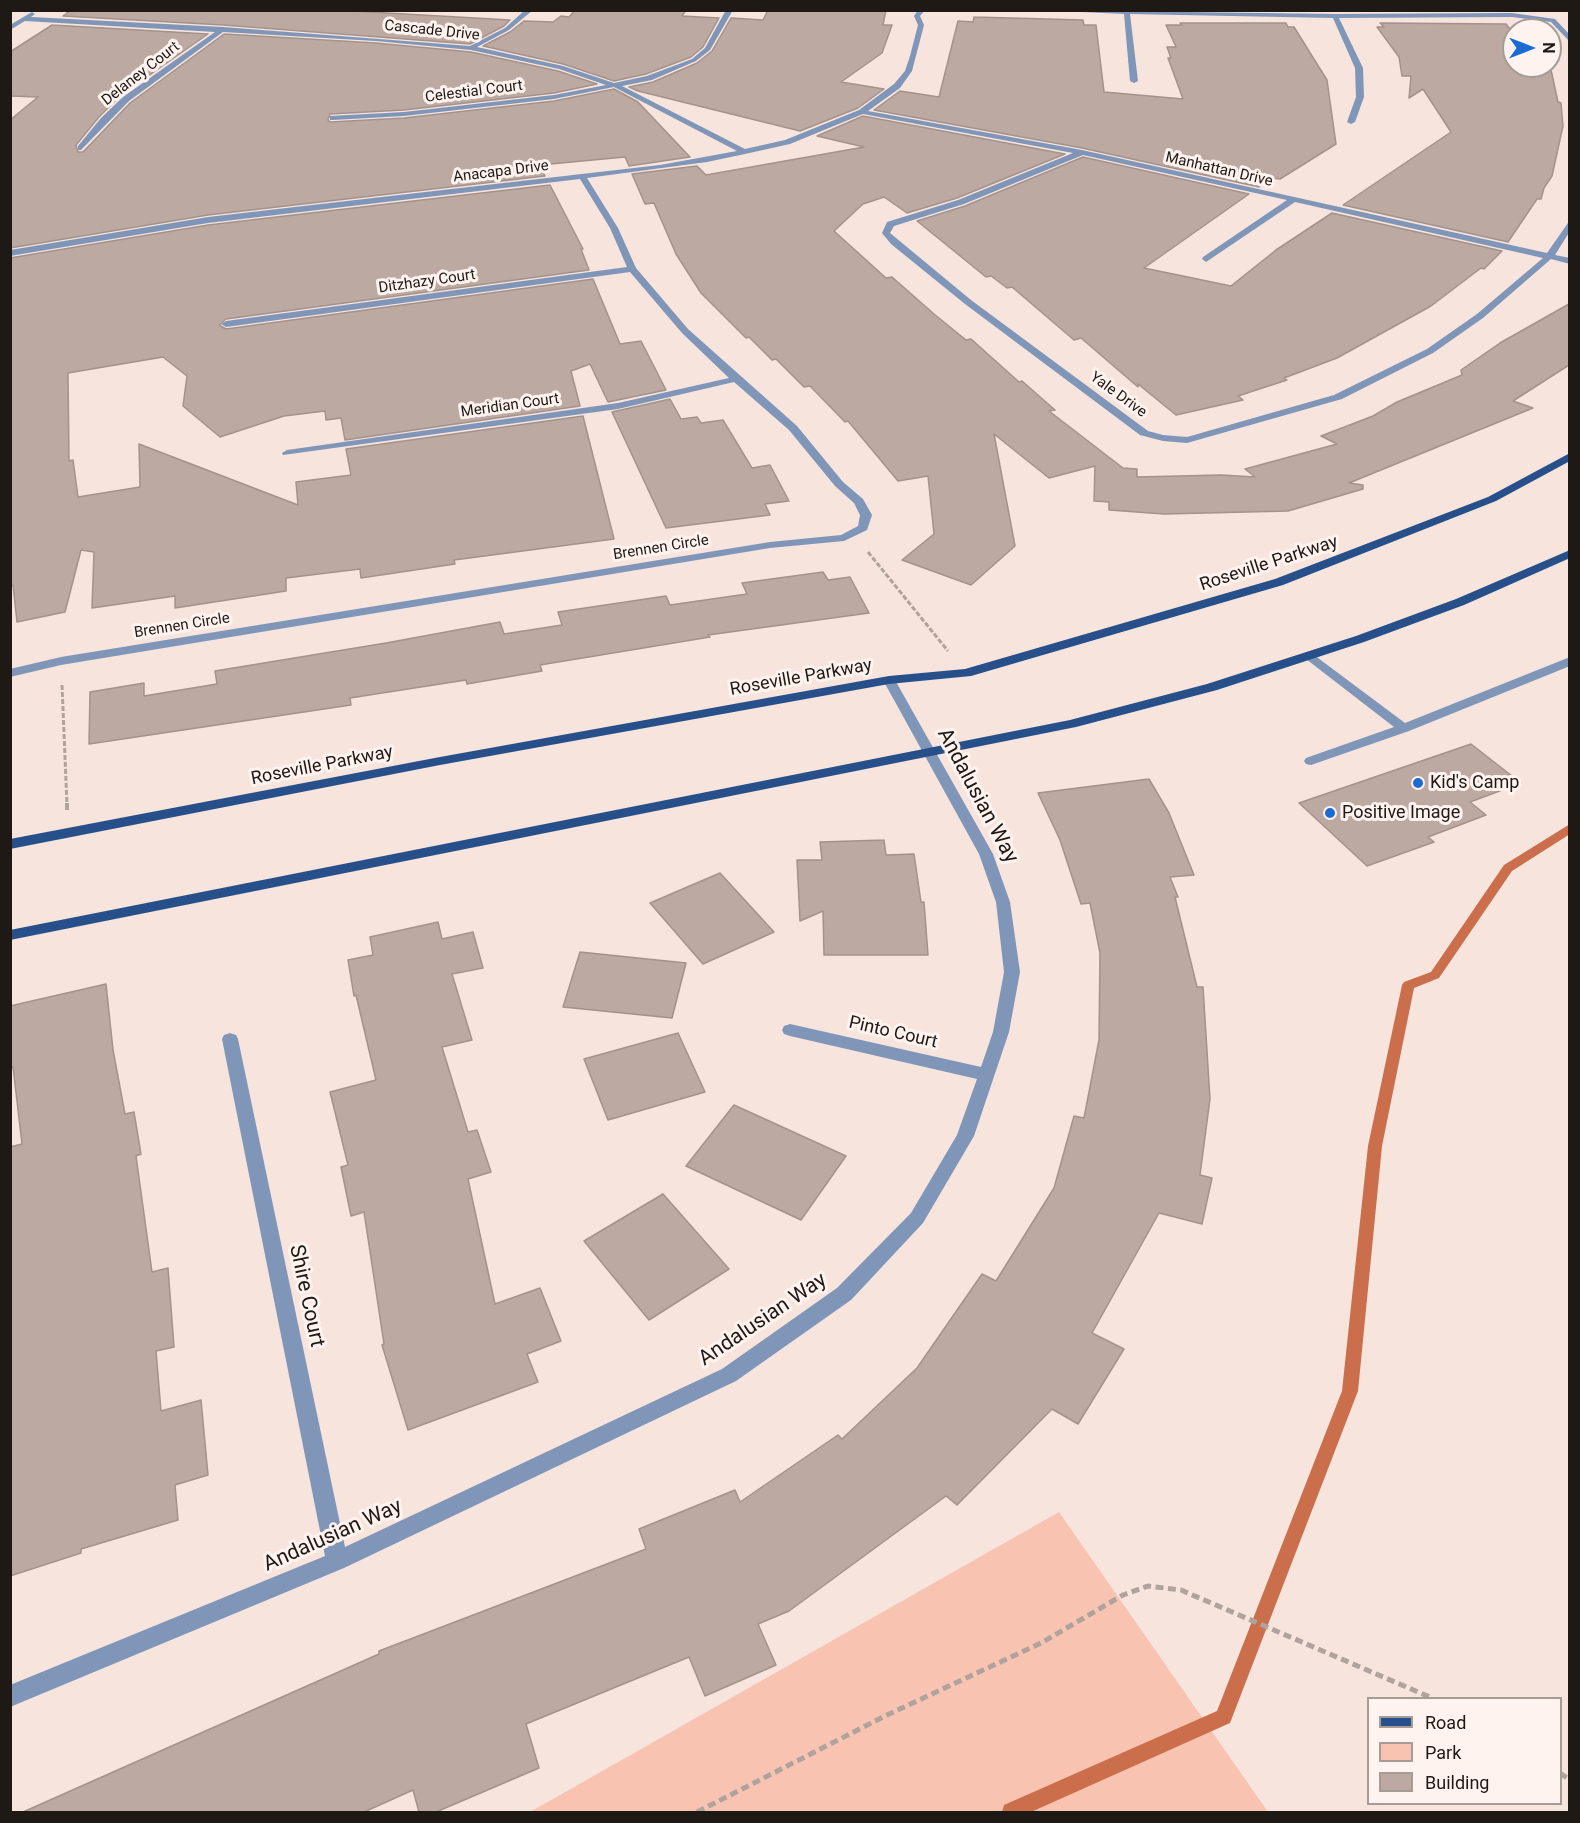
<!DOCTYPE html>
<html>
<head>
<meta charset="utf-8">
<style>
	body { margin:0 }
	#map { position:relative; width:1580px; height:1823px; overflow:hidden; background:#f7e4dd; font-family:Roboto,sans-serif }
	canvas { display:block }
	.frame { position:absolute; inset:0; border:12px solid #1f1916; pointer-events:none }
	.legend { position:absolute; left:1367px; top:1697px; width:195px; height:108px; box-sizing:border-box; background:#fff3ef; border:2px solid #a59c98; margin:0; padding:8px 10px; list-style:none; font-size:18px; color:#1f1916 }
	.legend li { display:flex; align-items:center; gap:12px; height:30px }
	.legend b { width:30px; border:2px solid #a59c98 }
	.north { position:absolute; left:1502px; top:18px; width:60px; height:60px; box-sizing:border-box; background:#fff3ef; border:2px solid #a59c98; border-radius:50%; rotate:90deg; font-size:16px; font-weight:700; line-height:24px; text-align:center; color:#1f1916 }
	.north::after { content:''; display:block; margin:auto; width:21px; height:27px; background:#1a6bd5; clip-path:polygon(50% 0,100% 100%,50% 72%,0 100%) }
</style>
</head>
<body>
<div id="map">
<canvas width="1580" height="1823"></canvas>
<div class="frame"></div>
<ul class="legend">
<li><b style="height:8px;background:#27508a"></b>Road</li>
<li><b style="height:16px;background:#f8c3b0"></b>Park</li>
<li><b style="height:16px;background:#bba9a2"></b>Building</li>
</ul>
<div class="north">N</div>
</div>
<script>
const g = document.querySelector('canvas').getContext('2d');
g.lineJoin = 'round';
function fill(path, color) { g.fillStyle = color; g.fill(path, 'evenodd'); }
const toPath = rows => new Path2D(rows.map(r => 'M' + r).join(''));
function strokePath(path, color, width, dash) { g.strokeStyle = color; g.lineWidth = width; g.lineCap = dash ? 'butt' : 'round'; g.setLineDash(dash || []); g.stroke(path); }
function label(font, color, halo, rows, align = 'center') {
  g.font = font + ' Roboto,sans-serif'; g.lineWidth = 6; g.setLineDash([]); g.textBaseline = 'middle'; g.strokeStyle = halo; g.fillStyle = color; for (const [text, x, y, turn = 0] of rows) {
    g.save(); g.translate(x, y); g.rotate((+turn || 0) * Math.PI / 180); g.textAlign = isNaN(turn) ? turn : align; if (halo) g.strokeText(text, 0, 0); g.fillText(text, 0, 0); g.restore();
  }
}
fill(toPath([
	[1059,1512,1268,1812,530,1812]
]), '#f8c3b0');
fill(toPath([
	[1570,824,1570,834,1512,871,1439,978,1414,988,1382,1146,1358,1391,1230,1723,1031,1812,1002,1812,1004,1805,1217,1711,1342,1391,1368,1146,1402,985,1404,982,1431,972,1504,865,1570,824]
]), '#cb6e4b');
const building = toPath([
	[71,10,335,10,510,20,504,26,470,44,223,25,63,16,71,10],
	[575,10,686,10,682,16,719,18,703,47,691,57,646,74,614,81,563,64,483,46,510,32,524,21,553,22,561,16,569,17,575,10],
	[768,10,886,10,883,25,892,25,882,53,841,82,884,89,858,108,800,131,638,91,629,87,653,82,697,63,712,51,731,18,763,20,768,10],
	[974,17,1083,20,1084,25,1096,25,1104,92,1183,99,1168,58,1171,58,1167,47,1176,47,1166,25,1182,25,1180,23,1286,23,1288,27,1294,27,1327,80,1336,144,1280,179,1272,178,1259,187,1082,148,874,110,900,91,939,97,958,21,973,22,974,17],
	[1380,23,1506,24,1510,29,1519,30,1514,30,1514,66,1550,65,1558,102,1561,103,1563,126,1552,176,1544,188,1541,199,1537,199,1508,242,1343,205,1451,132,1423,89,1409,98,1411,76,1402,76,1399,57,1377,27,1384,27,1380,23],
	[52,25,208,34,121,95,99,117,76,145,78,152,83,152,130,103,224,34,376,43,471,52,558,71,597,84,554,93,404,110,330,114,328,120,330,122,404,118,554,101,614,89,638,102,690,157,629,166,625,157,540,165,545,176,208,215,10,248,10,120,38,97,10,96,10,52,52,25],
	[863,116,1065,154,957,198,907,213,884,197,863,204,834,231,886,278,892,277,934,314,966,340,971,339,1019,382,1022,381,1055,410,1049,411,1123,468,1137,469,1137,477,1221,475,1255,477,1245,469,1337,444,1321,436,1373,416,1397,402,1462,375,1461,370,1500,343,1569,304,1569,365,1513,401,1533,408,1349,483,1363,485,1363,489,1288,511,1164,514,1109,510,1109,502,1094,501,1095,466,1049,478,994,434,1015,546,971,585,902,560,934,534,928,476,898,481,848,421,845,422,810,386,804,387,776,359,772,360,749,337,746,338,701,293,676,254,654,203,645,204,632,174,697,166,706,175,864,147,817,136,863,116],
	[1083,157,1249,194,1144,268,1231,286,1276,250,1332,213,1502,251,1484,269,1481,268,1431,306,1337,358,1284,378,1287,380,1238,396,1243,400,1176,415,1138,384,1138,387,1081,338,1074,340,1012,287,1007,288,991,276,986,277,917,221,965,206,1083,157],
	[550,185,583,249,581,249,589,270,226,319,219,325,226,329,593,279,620,344,641,341,666,390,608,402,590,364,571,371,580,406,345,440,341,418,326,420,325,411,284,416,220,437,183,406,187,376,163,357,68,373,69,461,73,460,78,497,140,487,139,444,298,505,296,482,351,475,346,449,583,416,614,539,454,560,455,564,361,578,360,569,286,578,286,591,175,608,175,596,92,608,94,552,81,550,65,612,17,622,13,585,10,586,10,258,208,225,550,185],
	[670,399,681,419,697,417,701,423,723,420,752,468,770,465,789,501,765,504,770,515,666,528,612,412,670,399],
	[823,572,828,580,850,577,869,613,708,635,710,637,540,665,542,671,467,684,466,680,350,698,351,705,89,744,90,692,144,683,144,696,217,684,215,671,386,643,500,622,504,634,562,625,558,612,666,596,670,605,747,594,742,583,823,572],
	[1471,744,1521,783,1470,802,1486,815,1428,837,1434,842,1367,866,1299,803,1471,744],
	[1149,779,1169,813,1194,875,1170,877,1178,897,1175,897,1197,987,1203,987,1210,1099,1200,1175,1212,1178,1202,1224,1159,1213,1092,1333,1124,1349,1078,1424,1052,1409,957,1505,946,1496,789,1611,758,1624,776,1665,705,1696,689,1657,526,1724,539,1768,436,1812,419,1812,413,1790,364,1812,23,1812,379,1654,379,1651,646,1549,639,1529,735,1490,740,1502,838,1435,842,1439,917,1368,982,1274,996,1281,1054,1188,1074,1116,1084,1118,1099,1040,1100,953,1090,903,1081,904,1060,840,1038,793,1149,779],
	[884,840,886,855,914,854,921,902,924,902,928,955,824,955,823,911,800,921,797,860,822,860,820,842,884,840],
	[720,873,774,932,703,964,650,903,720,873],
	[438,922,442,939,473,932,483,968,452,974,472,1040,442,1047,468,1132,477,1130,491,1172,468,1179,495,1304,540,1288,561,1341,527,1354,538,1382,408,1430,382,1345,384,1344,364,1212,351,1216,341,1167,348,1165,330,1092,376,1080,356,995,354,996,348,960,373,955,370,937,438,922],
	[580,952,686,963,672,1018,563,1007,580,952],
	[106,984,113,1050,125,1114,134,1112,141,1154,136,1156,152,1272,168,1268,174,1347,156,1351,161,1411,201,1400,208,1475,175,1485,178,1520,81,1549,81,1553,10,1576,10,1147,22,1144,13,1067,10,1068,10,1006,106,984],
	[678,1033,705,1092,608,1120,584,1059,678,1033],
	[734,1105,846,1156,801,1220,686,1166,734,1105],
	[663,1194,729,1269,649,1320,584,1241,663,1194]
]);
fill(building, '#bba9a2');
strokePath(building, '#a4928b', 1.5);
strokePath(toPath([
	[868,552,948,651],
	[62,685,67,805]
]), '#b0a29c', 3, [5, 2]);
strokePath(toPath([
	[67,803,67,810]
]), '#b0a29c', 4, [7, 3]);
strokePath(toPath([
	[1560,1773,1570,1780],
	[697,1812,887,1715,1041,1643,1123,1595,1148,1586,1181,1590,1432,1698]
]), '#b0a29c', 5, [8, 4.5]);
fill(toPath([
	[525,10,533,10,509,30,477,47,563,66,614,83,647,76,692,59,705,48,726,10,733,10,710,50,696,61,652,80,622,86,745,149,785,140,859,110,894,84,905,71,910,56,918,25,914,16,918,10,925,10,920,16,924,25,912,71,900,88,868,111,1082,150,1547,253,1570,220,1570,231,1555,255,1570,258,1570,264,1551,259,1483,318,1433,353,1342,399,1187,443,1163,441,1140,435,965,304,891,244,882,233,887,222,958,200,1073,153,863,114,790,144,745,154,707,162,587,178,618,228,636,268,688,329,797,426,843,482,863,499,872,515,867,530,844,541,770,548,61,665,10,677,10,669,61,657,770,542,841,535,858,526,860,515,854,503,835,486,789,430,734,382,618,409,283,455,282,453,287,450,618,403,729,378,682,333,630,272,226,327,221,324,226,321,627,267,610,228,580,179,208,223,10,256,10,250,208,217,660,165,737,151,614,87,554,99,404,116,333,120,330,120,330,116,404,112,554,95,606,85,559,69,471,50,376,41,223,32,129,101,81,150,78,150,78,146,101,118,123,97,215,32,25,21,10,30,10,25,32,12,35,14,31,17,223,27,470,46,505,28,525,10],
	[1083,155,1287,200,1203,257,1202,259,1206,262,1295,202,1543,258,1477,314,1427,349,1334,395,1187,437,1163,435,1148,431,971,300,890,233,894,226,964,204,1083,155],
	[1040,10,1335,14,1512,13,1555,19,1570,35,1570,42,1551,22,1512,17,1339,18,1363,68,1364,97,1355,122,1351,124,1347,122,1356,97,1355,68,1333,18,1130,14,1138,81,1134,83,1130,81,1124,14,1040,10],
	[1310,652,1405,723,1570,657,1570,666,1409,731,1311,765,1306,764,1304,761,1306,758,1394,727,1306,659,1304,656,1310,652],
	[889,676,895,680,993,854,1010,902,1020,972,1009,1032,974,1136,923,1223,851,1300,736,1381,344,1568,10,1707,10,1685,325,1556,222,1039,224,1035,230,1033,236,1035,238,1039,345,1547,722,1369,837,1288,911,1213,957,1135,977,1079,790,1036,784,1034,782,1030,784,1026,790,1024,981,1067,993,1032,1004,972,996,902,979,854,883,680,889,676]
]), '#7f96b8');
fill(toPath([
	[1570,453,1570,461,1496,501,1283,585,971,676,889,684,440,765,10,849,10,839,440,757,889,676,965,669,1275,579,1488,497,1570,453],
	[1570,550,1570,558,1464,605,1364,642,1217,690,1076,727,10,940,10,930,1070,720,1207,684,1356,636,1456,599,1570,550]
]), '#27508a');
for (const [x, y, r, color] of [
	[1418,783,6,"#1a6bd5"],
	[1330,813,6,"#1a6bd5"]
]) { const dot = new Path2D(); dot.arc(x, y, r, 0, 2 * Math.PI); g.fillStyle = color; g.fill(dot); strokePath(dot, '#fff3ef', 2); }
label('15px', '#1f1916', '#fff3ef', [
	["Cascade Drive",432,31,6],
	["Delaney Court",141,74,-38],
	["Celestial Court",474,92,-7],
	["Manhattan Drive",1219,170,13],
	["Anacapa Drive",501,172,-7],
	["Ditzhazy Court",427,282,-8],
	["Yale Drive",1118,395,36],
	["Meridian Court",510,406,-8],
	["Brennen Circle",661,548,-9],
	["Brennen Circle",182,626,-9]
]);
label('18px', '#1f1916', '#fff3ef', [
	["Roseville Parkway",1269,564,-18],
	["Roseville Parkway",801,678,-10],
	["Roseville Parkway",322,766,-11],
	["Pinto Court",893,1033,13]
]);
label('18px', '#1f1916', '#fff3ef', [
	["Kid's Camp",1430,783],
	["Positive Image",1342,813]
], 'left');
label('21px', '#1f1916', '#fff3ef', [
	["Andalusian Way",977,796,62],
	["Shire Court",306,1296,78],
	["Andalusian Way",763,1320,-34],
	["Andalusian Way",333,1536,-24]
]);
</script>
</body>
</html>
